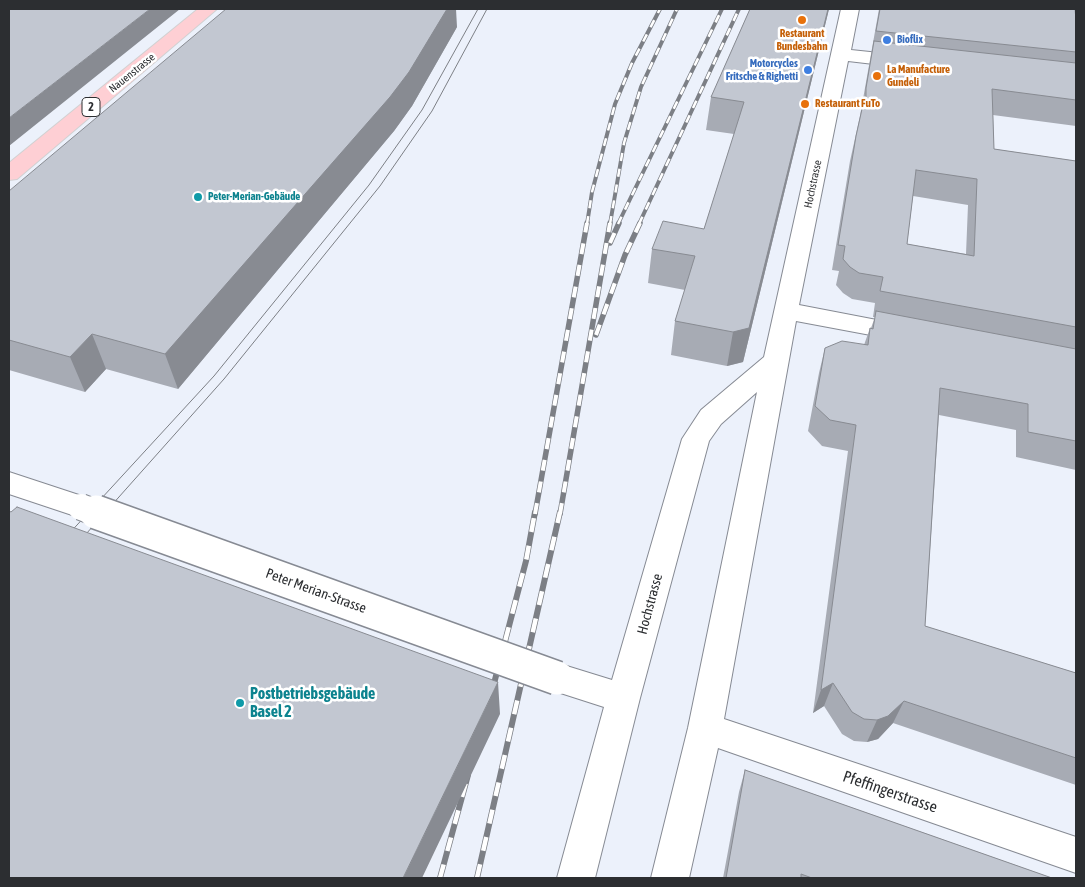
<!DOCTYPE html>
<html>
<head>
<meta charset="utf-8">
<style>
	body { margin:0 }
	#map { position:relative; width:1085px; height:887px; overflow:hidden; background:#ecf1fb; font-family:"Asap Condensed",sans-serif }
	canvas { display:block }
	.frame { position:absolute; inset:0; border:10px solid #2c2e31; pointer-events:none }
</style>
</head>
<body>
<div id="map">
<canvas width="1085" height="887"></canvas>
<div class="frame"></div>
</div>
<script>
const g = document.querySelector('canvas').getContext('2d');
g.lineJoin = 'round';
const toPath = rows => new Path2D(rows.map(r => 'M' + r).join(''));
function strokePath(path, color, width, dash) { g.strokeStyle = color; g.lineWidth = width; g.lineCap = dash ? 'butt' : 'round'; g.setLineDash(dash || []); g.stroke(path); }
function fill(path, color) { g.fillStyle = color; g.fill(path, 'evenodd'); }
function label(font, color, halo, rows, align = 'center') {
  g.font = font + ' "Asap Condensed",sans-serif'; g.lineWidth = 5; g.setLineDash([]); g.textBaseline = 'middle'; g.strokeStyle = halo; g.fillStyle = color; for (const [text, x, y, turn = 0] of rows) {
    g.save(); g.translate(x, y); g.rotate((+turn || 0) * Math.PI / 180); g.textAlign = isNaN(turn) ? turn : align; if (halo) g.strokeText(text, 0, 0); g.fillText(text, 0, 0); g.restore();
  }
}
const minor = toPath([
	[841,9,859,9,851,50,908,56,915,58,917,62,915,66,908,68,848,61,799,305,908,326,917,328,921,334,917,340,908,342,796,321,724,719,1076,837,1076,873,718,748,689,878,651,878,688,728,757,392,721,424,709,441,640,698,595,878,557,878,604,707,545,688,541,678,545,668,557,663,612,680,682,439,701,410,764,357,841,9],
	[9,472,91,499,95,507,91,515,81,518,9,494,9,472]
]);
const major = toPath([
	[198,9,217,9,17,179,9,180,9,163,198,9]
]);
strokePath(minor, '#868a93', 2);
strokePath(major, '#d1d1d2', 2);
fill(minor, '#fff');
fill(major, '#fecfd4');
strokePath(toPath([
	[66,537,214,376,369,185,422,110,478,9],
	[78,543,224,379,380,186,432,111,487,9]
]), '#7c7f85', 1);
const railFar2 = toPath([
	[587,224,592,192,615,104,632,63,660,9],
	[610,224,624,143,641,87,677,9],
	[618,224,722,9],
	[639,224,739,9]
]);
const railFar1 = toPath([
	[610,243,619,223],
	[596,335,625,255,640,223],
	[535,514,587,223],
	[560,514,610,223]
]);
const rail = toPath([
	[491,695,526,561,535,512],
	[440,878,468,775],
	[477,878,560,512]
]);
strokePath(railFar2, '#7c7f85', 4);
strokePath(railFar1, '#7c7f85', 5.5);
strokePath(rail, '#7c7f85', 6);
strokePath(railFar2, '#fff', 2.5, [8]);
strokePath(railFar1, '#fff', 4, [11]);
strokePath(rail, '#fff', 4.5, [14]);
const minorBridgeFar1 = toPath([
	[81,507,99,514]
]);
const minorBridge = toPath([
	[96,512,557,678]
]);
strokePath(minorBridgeFar1, '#868a93', 28, []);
strokePath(minorBridge, '#868a93', 36, []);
strokePath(minorBridgeFar1, '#fff', 26);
strokePath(minorBridge, '#fff', 33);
fill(toPath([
	[750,9,829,9,743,362,727,366,671,355,675,321,685,290,648,283,652,249,704,229,734,134,706,130,711,97],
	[879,9,1075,9,1076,20,1076,60,1075,62,1076,63,1076,126,993,115,994,149,1076,161,1076,470,1016,457,1016,430,939,415,925,626,1076,673,1076,785,893,723,878,739,867,742,854,741,842,734,824,706,813,713,848,451,822,446,808,431,819,373,825,348,864,345,870,328,871,328,875,317,873,317,875,303,852,299,843,293,836,285,839,271,832,270,850,161,860,116],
	[913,196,968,205,966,254,907,244],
	[457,27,412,106,394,131,178,389,106,369,85,392,9,370,9,191],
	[745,770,1052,878,723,878,739,792]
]), '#a7abb4');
fill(toPath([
	[150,9,180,9,9,146,9,118],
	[447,9,456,9,457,27,412,106,394,131,178,389,165,354],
	[828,9,829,9,743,362,727,366,733,332],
	[92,334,106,369,85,392,70,357],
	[498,682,500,714,422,878,403,878],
	[833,683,824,706,813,713,821,690],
	[904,701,893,723,878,739,867,742,877,720]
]), '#888b92');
const building = toPath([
	[9,9,150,9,9,118,9,9],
	[226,9,447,9,409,72,390,97,165,354,92,334,70,357,9,340,9,191,226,9],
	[750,9,828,9,749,328,733,332,675,321,695,256,652,249,663,221,704,229,744,102,711,97,750,9],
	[880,9,1075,9,1076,20,1076,52,876,31,880,9],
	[874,41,1076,63,1076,100,992,89,994,149,1076,161,1076,327,880,291,883,277,859,273,850,267,843,259,845,246,838,245,856,136,864,100,866,101,866,88,874,41],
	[916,170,977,179,974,256,907,244,916,170],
	[876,311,1076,349,1076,441,1028,432,1028,404,940,388,925,626,1076,673,1076,758,904,701,888,716,877,720,864,719,852,712,833,683,821,690,856,425,830,420,815,406,825,348,842,341,868,345,870,328,873,329,876,311],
	[17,507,498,682,403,878,9,878,9,511,11,512,17,507],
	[745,770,1052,878,812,878,801,874,801,878,726,878,745,770]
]);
fill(building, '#c2c7d1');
strokePath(building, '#888b92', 1);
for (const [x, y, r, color] of [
	[802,20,5,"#e8710a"],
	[887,40,5,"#3f7fe0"],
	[808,70,5,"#3f7fe0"],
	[877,76,5,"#e8710a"],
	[805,104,5,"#e8710a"],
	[198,197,5,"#0f9aa8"],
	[240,703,5,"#0f9aa8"]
]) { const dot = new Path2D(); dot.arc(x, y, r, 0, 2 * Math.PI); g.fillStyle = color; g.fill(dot); strokePath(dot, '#fff', 2); }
label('bold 11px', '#c56008', '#fff', [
	["Restaurant",802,34,"center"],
	["Bundesbahn",802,47,"center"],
	["La Manufacture",887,70],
	["Gundeli",887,83],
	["Restaurant FuTo",815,104]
], 'left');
label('bold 11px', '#366cbe', '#fff', [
	["Bioflix",897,40],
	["Motorcycles",798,64,"right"],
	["Fritsche & Righetti",798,77,"right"]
], 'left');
label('11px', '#2c2e31', '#fff', [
	["Nauenstrasse",132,73,-39],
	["Hochstrasse",813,184,-78]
]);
label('bold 11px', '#0d838f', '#fff', [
	["Peter-Merian-Gebäude",208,197]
], 'left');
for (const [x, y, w] of [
	[91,107,18]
]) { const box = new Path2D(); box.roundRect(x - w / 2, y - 9.5, w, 19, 4); g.fillStyle = '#fff'; g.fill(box); strokePath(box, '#2c2e31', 1); }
label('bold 12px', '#2c2e31', null, [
	["2",91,107]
]);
label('14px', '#2c2e31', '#fff', [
	["Peter Merian-Strasse",316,591,20],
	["Hochstrasse",650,604,-75]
]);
label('bold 16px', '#0d838f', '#fff', [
	["Postbetriebsgebäude",250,694],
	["Basel 2",250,712]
], 'left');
label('16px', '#2c2e31', '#fff', [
	["Pfeffingerstrasse",890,792,19]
]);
</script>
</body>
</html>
